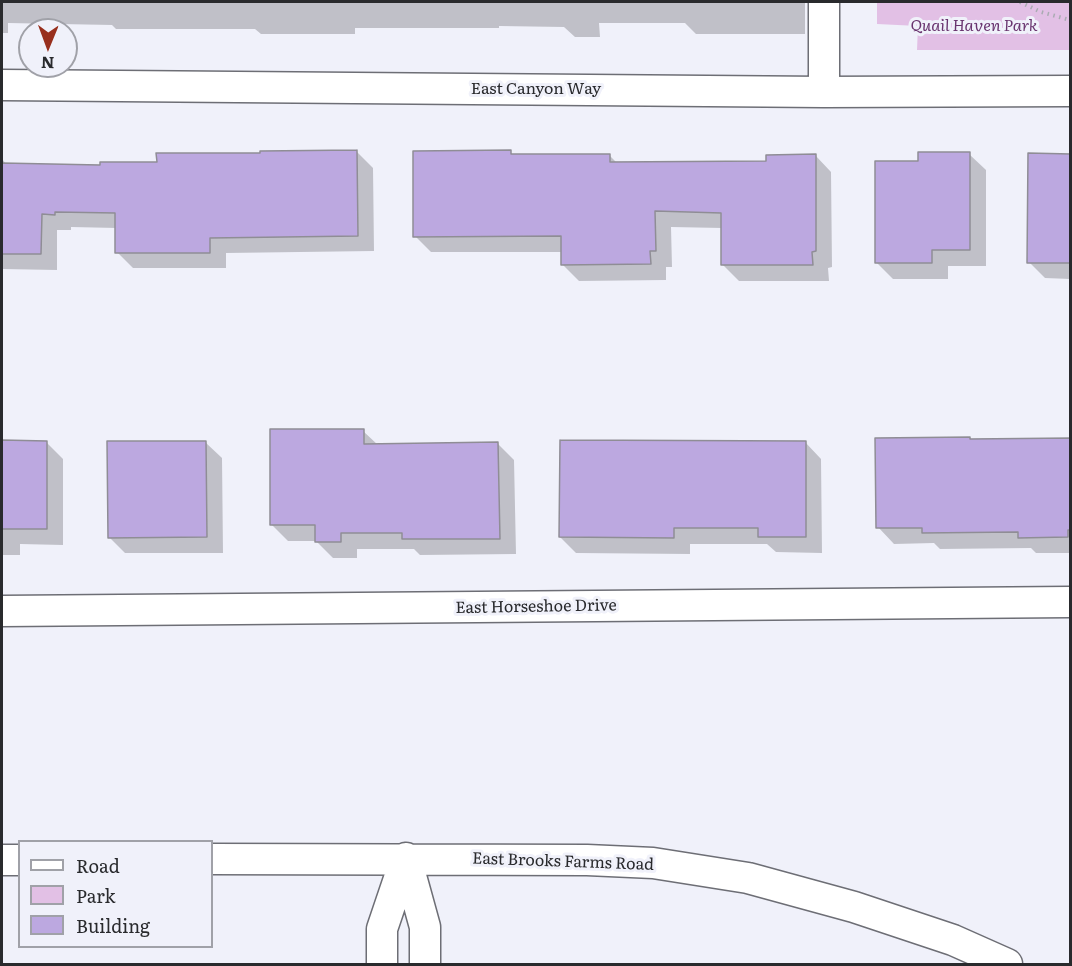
<!DOCTYPE html>
<html>
<head>
<meta charset="utf-8">
<style>
	body { margin:0 }
	#map { position:relative; width:1072px; height:966px; overflow:hidden; background:#f0f1fa; font-family:Literata,serif }
	canvas { display:block }
	.frame { position:absolute; inset:0; border:3px solid #292a2d; pointer-events:none }
	.legend { position:absolute; left:18px; top:840px; width:195px; height:108px; box-sizing:border-box; background:#f0f1fa; border:2px solid #a0a1a8; margin:0; padding:8px 10px; list-style:none; font-size:18px; color:#292a2d }
	.legend li { display:flex; align-items:center; gap:12px; height:30px }
	.legend b { width:30px; border:2px solid #a0a1a8 }
	.north { position:absolute; left:18px; top:18px; width:60px; height:60px; box-sizing:border-box; background:#f0f1fa; border:2px solid #a0a1a8; border-radius:50%; rotate:181deg; font-size:16px; font-weight:700; line-height:24px; text-align:center; color:#292a2d }
	.north::after { content:''; display:block; margin:auto; width:21px; height:27px; background:#982f1d; clip-path:polygon(50% 0,100% 100%,50% 72%,0 100%) }
</style>
</head>
<body>
<div id="map">
<canvas width="1072" height="966"></canvas>
<div class="frame"></div>
<ul class="legend">
<li><b style="height:8px;background:#fff"></b>Road</li>
<li><b style="height:16px;background:#e2c0e5"></b>Park</li>
<li><b style="height:16px;background:#bca8e0"></b>Building</li>
</ul>
<div class="north">N</div>
</div>
<script>
const g = document.querySelector('canvas').getContext('2d');
g.lineJoin = 'round';
function fill(path, color) { g.fillStyle = color; g.fill(path, 'evenodd'); }
const toPath = rows => new Path2D(rows.map(r => 'M' + r).join(''));
function strokePath(path, color, width, dash) { g.strokeStyle = color; g.lineWidth = width; g.lineCap = dash ? 'butt' : 'round'; g.setLineDash(dash || []); g.stroke(path); }
function label(font, color, halo, rows, align = 'center') {
  g.font = font + ' Literata,serif'; g.lineWidth = 6; g.setLineDash([]); g.textBaseline = 'middle'; g.strokeStyle = halo; g.fillStyle = color; for (const [text, x, y, turn = 0] of rows) {
    g.save(); g.translate(x, y); g.rotate((+turn || 0) * Math.PI / 180); g.textAlign = isNaN(turn) ? turn : align; if (halo) g.strokeText(text, 0, 0); g.fillText(text, 0, 0); g.restore();
  }
}
fill(toPath([
	[877,2,1070,2,1070,50,917,50,918,26,877,24]
]), '#e2c0e5');
fill(toPath([
	[2,2,805,2,805,34,696,34,685,23,599,23,600,37,575,37,564,27,499,26,499,28,355,28,355,34,261,34,255,29,116,29,112,25,8,23,8,33,2,33],
	[356,151,373,168,374,251,226,253,226,268,133,268,117,252,117,228,71,227,71,230,57,230,57,270,2,269,2,159,7,165,102,166,262,155],
	[510,152,514,156,609,155,617,163,768,163,815,155,831,172,832,267,828,268,829,281,739,281,722,264,722,228,671,227,672,267,666,267,666,280,579,281,562,264,562,252,431,252,415,236],
	[969,154,986,170,986,266,948,266,948,279,893,279,876,262,920,162],
	[1070,155,1070,279,1045,278,1029,262],
	[363,431,378,445,498,444,514,460,516,554,420,555,414,549,357,549,357,558,333,558,316,541,288,541,271,524],
	[1070,440,1070,553,1036,553,1031,548,940,549,934,543,894,544,878,527,972,441],
	[2,442,46,442,63,459,63,545,20,544,20,555,2,555],
	[205,442,222,458,223,553,125,553,109,537],
	[805,442,821,459,822,553,776,552,767,544,690,544,690,554,576,553,560,537]
]), '#0003');
const building = toPath([
	[357,150,358,236,210,238,210,253,115,253,115,213,55,212,55,215,42,214,41,254,2,254,2,163,100,165,100,162,157,162,156,153,260,153,260,151,357,150],
	[511,150,511,154,610,154,610,162,766,161,766,155,816,154,816,251,812,252,813,265,721,265,721,213,655,211,656,251,650,251,651,264,561,265,561,236,413,237,413,151,511,150],
	[918,152,970,152,970,250,932,250,932,263,875,263,875,161,918,161,918,152],
	[1028,153,1071,154,1071,263,1027,263,1028,153],
	[270,429,364,429,364,444,498,442,500,539,402,539,402,533,341,533,341,542,315,542,315,525,270,525,270,429],
	[970,437,970,439,1071,438,1071,530,1068,530,1068,537,1018,538,1018,532,922,533,922,528,876,528,875,438,970,437],
	[2,440,47,441,47,529,2,529,2,440],
	[560,440,806,441,806,537,758,537,758,528,674,528,674,538,559,537,560,440],
	[107,441,206,441,207,537,108,538,107,441]
]);
fill(building, '#bca8e0');
strokePath(building, '#8f8d95', 1.5);
const minor = toPath([
	[2,85,824,92,1070,91],
	[824,92,824,2],
	[2,611,1070,602],
	[406,858,425,927,425,964],
	[212,859,587,860,653,863,748,878,854,907,953,940,1007,964],
	[2,860,20,860],
	[382,964,382,929,406,858]
]);
strokePath(minor, '#6d6e75', 33);
strokePath(toPath([
	[1020,2,1041,12,1070,20]
]), '#aaabb2', 4, [1.5, 4.5]);
strokePath(minor, '#fff', 30);
label('italic 16px', '#69346f', '#f0f1fa', [
	["Quail Haven Park",974,26]
]);
label('16px', '#292a2d', '#f0f1fa', [
	["East Canyon Way",536,89],
	["East Horseshoe Drive",536,607,-1],
	["East Brooks Farms Road",563,862,2]
]);
</script>
</body>
</html>
